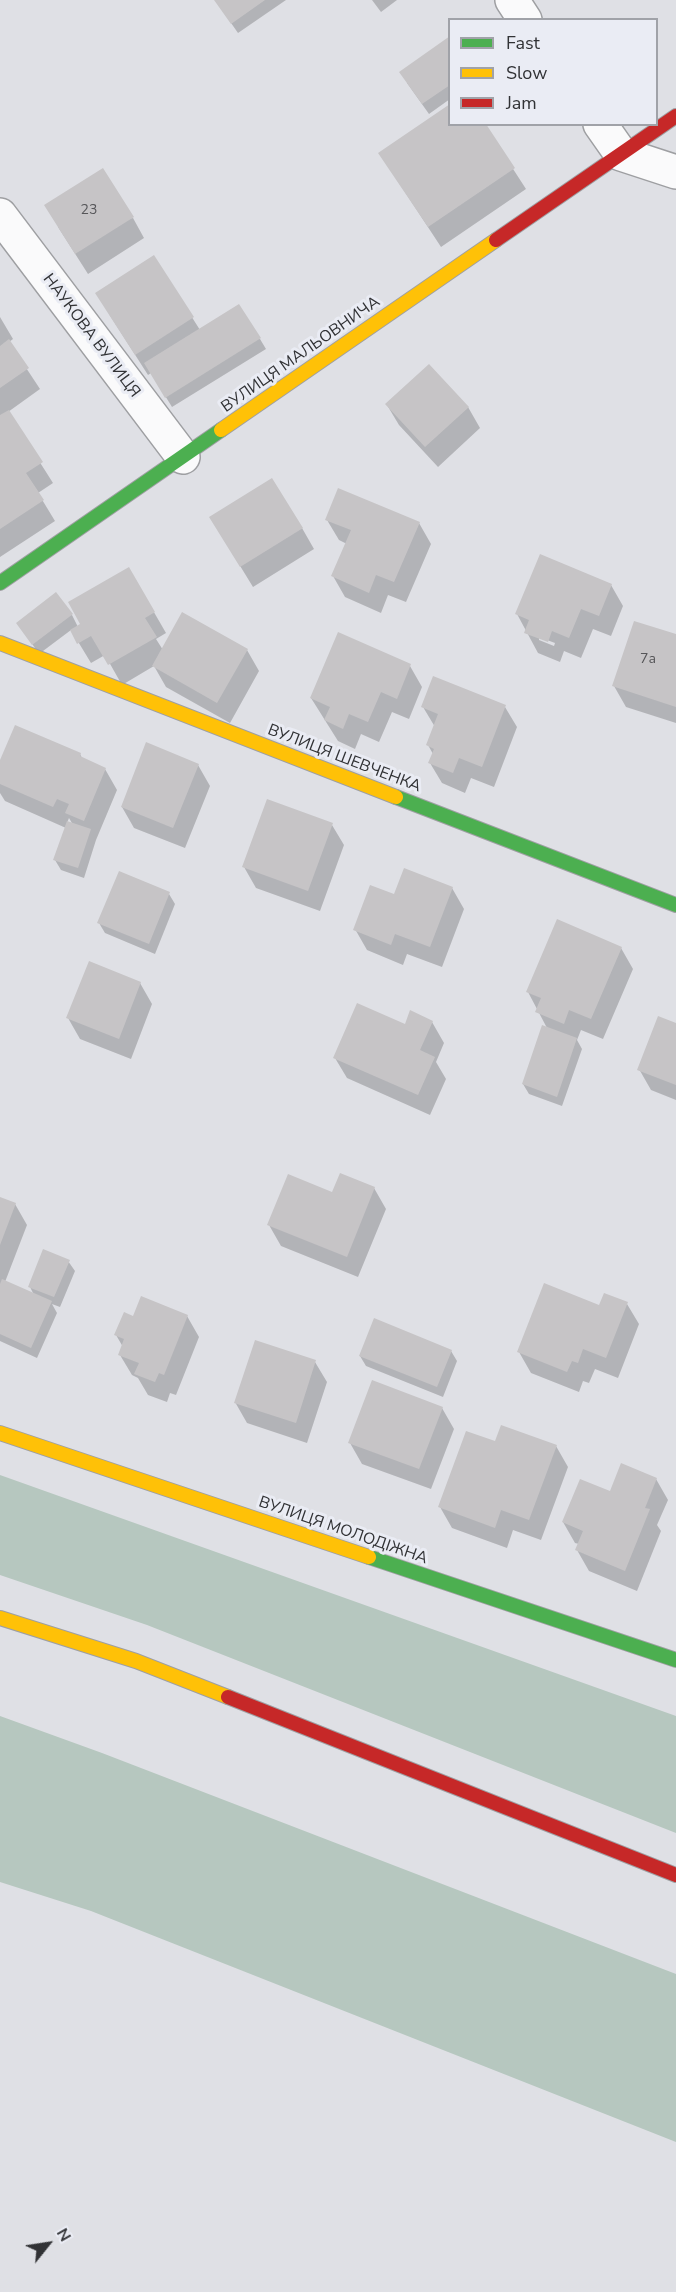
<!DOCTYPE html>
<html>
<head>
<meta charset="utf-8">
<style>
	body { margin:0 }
	#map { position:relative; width:676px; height:2292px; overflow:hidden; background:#dfe0e5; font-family:"Nunito Sans",sans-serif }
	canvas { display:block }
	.legend { position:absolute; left:448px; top:18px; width:210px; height:108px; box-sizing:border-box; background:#eaecf4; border:2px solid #a0a2a8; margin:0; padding:8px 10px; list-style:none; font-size:18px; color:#313235 }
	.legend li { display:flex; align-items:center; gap:12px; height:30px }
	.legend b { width:30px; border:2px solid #a0a2a8 }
	.north { position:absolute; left:18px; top:2214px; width:60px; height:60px; -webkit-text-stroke:4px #eaecf4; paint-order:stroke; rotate:60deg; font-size:16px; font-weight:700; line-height:24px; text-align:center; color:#313235 }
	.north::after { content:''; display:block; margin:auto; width:21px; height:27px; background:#313235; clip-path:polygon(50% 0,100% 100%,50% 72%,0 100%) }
</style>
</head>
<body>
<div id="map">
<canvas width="676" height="2292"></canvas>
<ul class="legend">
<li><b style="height:8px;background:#4caf50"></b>Fast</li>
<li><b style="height:8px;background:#ffc107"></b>Slow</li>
<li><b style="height:8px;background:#c62828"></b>Jam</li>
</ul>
<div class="north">N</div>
</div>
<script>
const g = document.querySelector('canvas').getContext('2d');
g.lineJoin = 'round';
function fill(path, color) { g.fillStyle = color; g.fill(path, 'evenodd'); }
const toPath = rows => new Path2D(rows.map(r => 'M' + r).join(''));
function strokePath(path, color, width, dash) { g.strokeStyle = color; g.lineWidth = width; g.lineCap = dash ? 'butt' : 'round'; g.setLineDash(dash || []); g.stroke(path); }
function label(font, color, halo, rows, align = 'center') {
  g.font = font + ' "Nunito Sans",sans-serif'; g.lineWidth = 6; g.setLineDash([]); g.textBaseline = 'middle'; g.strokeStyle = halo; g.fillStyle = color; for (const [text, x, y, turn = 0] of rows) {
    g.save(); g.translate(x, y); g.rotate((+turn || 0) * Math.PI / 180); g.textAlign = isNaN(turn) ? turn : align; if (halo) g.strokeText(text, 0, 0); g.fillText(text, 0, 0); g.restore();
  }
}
fill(toPath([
	[0,1475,676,1716,676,1833,147,1625,0,1575],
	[0,1716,102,1753,676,1974,676,2142,91,1911,0,1882]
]), '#b6c7bf');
fill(toPath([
	[215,0,286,0,238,33],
	[372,0,397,0,381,12],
	[450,38,450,99,429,114,407,83],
	[450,124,484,124,526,189,441,247,380,154],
	[133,218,144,238,88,274,58,227],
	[154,257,200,330,260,339,266,349,172,407,151,373,148,375,109,314],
	[0,317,13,339,9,342,40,389,8,412,53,483,38,493,55,521,0,557],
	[387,405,468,407,480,428,438,467,399,425],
	[327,520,419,523,431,544,406,602,388,595,381,613,345,597,333,576,347,544,339,540],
	[302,528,314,549,253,587,223,538],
	[129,569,166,633,156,639,163,650,247,650,259,671,230,723,166,687,154,666,122,685,105,655,91,663,71,630,39,654,18,623,72,615,78,627],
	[611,585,623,606,611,636,593,629,581,658,564,651,560,662,538,653,517,614],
	[539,637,555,643,554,646,539,640],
	[338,634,410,666,422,687,409,719,392,712,379,742,361,734,355,749,338,741,311,698],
	[676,636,676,723,626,707,614,686],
	[423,707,505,707,517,727,494,787,471,778,465,793,442,783,430,763,433,754,428,745,435,727],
	[80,754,83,760,105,769,117,790,96,840,84,878,61,870,55,860,66,828,5,801,0,793,0,764],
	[69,818,73,825,67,823],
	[198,765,210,786,185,848,134,828,122,807],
	[332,825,344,845,320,911,256,888,244,867],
	[452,888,464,909,442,967,407,954,403,965,367,950,355,929,395,896],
	[169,894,175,904,155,954,105,933,99,923],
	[621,948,633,969,603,1039,581,1030,577,1040,582,1049,562,1106,529,1094,523,1084,547,1028,528,992],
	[140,983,152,1004,131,1059,80,1039,68,1018],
	[432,1022,444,1043,436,1062,446,1079,430,1115,347,1078,335,1058,406,1026],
	[676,1025,676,1100,651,1090,639,1069],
	[374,1188,386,1209,358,1277,281,1246,269,1225,333,1194],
	[0,1199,15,1204,27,1225,5,1282,34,1295,30,1287,68,1261,75,1271,60,1307,52,1304,57,1313,37,1358,0,1341],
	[627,1304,639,1324,618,1378,595,1369,589,1383,583,1381,579,1392,531,1373,519,1352,600,1307],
	[187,1316,199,1337,176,1395,170,1393,167,1402,148,1395,138,1378,132,1375,120,1355,123,1347,116,1335],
	[451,1351,457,1361,443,1397,366,1366,360,1356],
	[315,1362,327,1382,307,1443,247,1423,235,1402],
	[442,1408,454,1429,431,1489,362,1464,350,1443],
	[496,1443,556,1446,568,1467,541,1540,513,1530,507,1548,452,1528,440,1507],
	[656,1479,668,1500,657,1525,661,1531,637,1591,589,1571,577,1550,579,1544,575,1543,563,1522,610,1493]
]), '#0003');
fill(toPath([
	[214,0,265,0,231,24],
	[450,36,450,85,422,104,399,72],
	[450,104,450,124,486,124,515,168,428,227,378,153],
	[103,168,134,217,75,254,44,205],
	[154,255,194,317,135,355,95,293],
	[239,304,261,338,165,398,144,363],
	[9,339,29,368,0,388,0,346],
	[429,364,469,407,425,447,385,404],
	[9,410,43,462,26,473,44,500,0,529,0,415],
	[272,478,303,528,240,567,209,517],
	[338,488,420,522,394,582,376,575,369,593,331,576,351,530,325,520],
	[540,554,612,584,599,616,581,609,569,638,552,631,548,642,524,633,529,620,515,614],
	[129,567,155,612,145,618,157,637,108,665,91,636,77,644,70,630,80,624,68,602],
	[56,592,73,614,32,645,16,623],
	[182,612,248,649,217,703,152,666],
	[634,621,676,634,676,707,612,686],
	[338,632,411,664,397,699,381,692,368,722,349,714,343,729,324,720,330,707,310,698],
	[433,676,506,705,482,767,459,758,453,773,428,763,434,749,426,745,438,714,421,707],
	[15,725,81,753,80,756,106,768,84,821,65,813,69,804,57,799,53,807,0,784,0,760],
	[146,742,199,764,173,828,121,807],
	[267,799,333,823,308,891,242,867],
	[67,821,91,829,78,868,53,860],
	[404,868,453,887,430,947,395,934,391,945,353,930,370,885,394,894],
	[119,871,170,892,149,944,97,923],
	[557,919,622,947,591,1019,569,1010,564,1024,535,1012,541,998,526,992],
	[89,961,141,982,119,1039,66,1018],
	[357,1003,405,1024,410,1010,433,1021,420,1050,435,1057,418,1095,333,1058],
	[658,1016,676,1023,676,1085,637,1070],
	[542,1025,577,1038,557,1097,522,1084],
	[340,1173,375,1187,347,1257,267,1225,288,1174,332,1192],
	[0,1197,16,1203,0,1245],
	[43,1249,70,1260,54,1297,28,1287],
	[2,1279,52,1301,31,1348,0,1334,0,1284],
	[544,1283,599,1305,604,1293,628,1302,606,1358,583,1349,578,1363,572,1361,567,1372,517,1352],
	[141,1296,188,1315,164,1375,159,1373,155,1382,134,1374,139,1363,118,1355,124,1339,114,1335,124,1312,133,1316],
	[374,1318,452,1350,437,1387,359,1356],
	[255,1340,316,1360,296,1423,234,1403],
	[372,1380,443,1407,419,1469,348,1443],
	[501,1425,557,1445,529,1520,501,1510,495,1528,438,1507,466,1431,495,1441],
	[621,1463,657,1478,645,1508,650,1509,625,1571,575,1550,583,1531,562,1522,580,1479,610,1491]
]), '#c6c4c6');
const street = toPath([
	[512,0,525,20],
	[600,124,621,154,676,172],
	[0,215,183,457]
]);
const fast = toPath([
	[0,583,221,430],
	[396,797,676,905],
	[369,1557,676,1660]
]);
const slow = toPath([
	[221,430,496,240],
	[0,643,396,797],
	[0,1433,369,1557],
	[0,1618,136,1661,228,1697]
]);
const jam = toPath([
	[496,240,676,116],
	[228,1697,676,1875]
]);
strokePath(street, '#9e9fa2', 36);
strokePath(fast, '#9e9fa2', 16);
strokePath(slow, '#9e9fa2', 16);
strokePath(jam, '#9e9fa2', 16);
strokePath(street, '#fafafb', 33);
strokePath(fast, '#4caf50', 14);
strokePath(slow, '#ffc107', 14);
strokePath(jam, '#c62828', 14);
label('14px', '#565659', null, [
	["23",89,211],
	["7а",648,660]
]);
label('16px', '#313235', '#eaecf4', [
	["НАУКОВА ВУЛИЦЯ",91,336,53],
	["ВУЛИЦЯ МАЛЬОВНИЧА",301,355,-35],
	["ВУЛИЦЯ ШЕВЧЕНКА",344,759,21],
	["ВУЛИЦЯ МОЛОДІЖНА",343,1531,19]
]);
</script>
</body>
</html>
